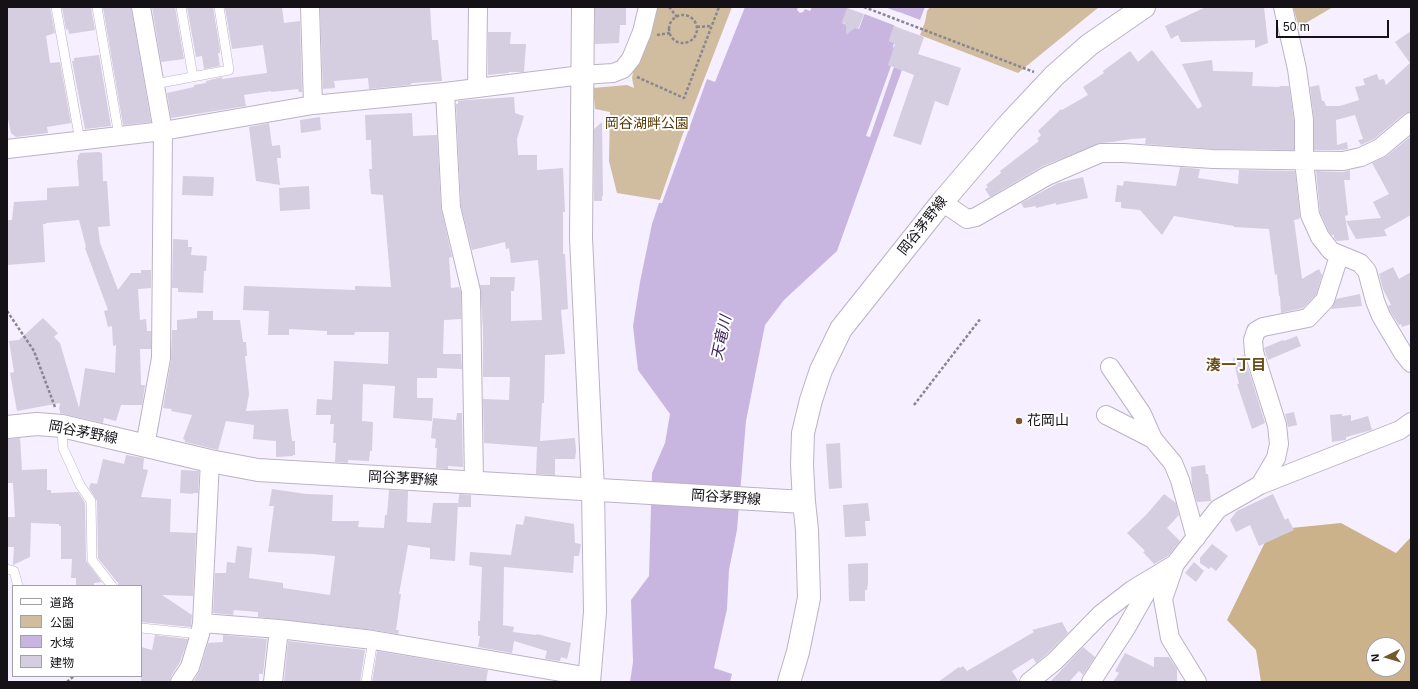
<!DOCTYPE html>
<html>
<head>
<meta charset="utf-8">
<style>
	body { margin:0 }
	#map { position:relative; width:1418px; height:689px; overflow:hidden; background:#f6efff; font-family:Arial,"Noto Sans JP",sans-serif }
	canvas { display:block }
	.frame { position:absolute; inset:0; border:8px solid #141117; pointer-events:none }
	.legend { position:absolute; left:12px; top:585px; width:130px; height:92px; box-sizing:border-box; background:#fff; border:1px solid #a1a0a2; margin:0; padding:5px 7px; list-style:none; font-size:12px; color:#141117 }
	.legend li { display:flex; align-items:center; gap:8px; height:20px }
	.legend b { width:20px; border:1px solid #a1a0a2 }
	.north { position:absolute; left:1366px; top:637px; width:40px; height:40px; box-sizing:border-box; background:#fff; border:1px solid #a1a0a2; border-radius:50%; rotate:265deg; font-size:11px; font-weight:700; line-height:16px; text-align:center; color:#141117 }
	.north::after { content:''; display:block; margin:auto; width:14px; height:18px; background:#765a2d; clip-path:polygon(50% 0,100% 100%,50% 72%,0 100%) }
	.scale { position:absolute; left:1276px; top:20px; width:113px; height:18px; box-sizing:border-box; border:2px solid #141117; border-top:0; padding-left:5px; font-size:12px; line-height:14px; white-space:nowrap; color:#141117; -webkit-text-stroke:3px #fff; paint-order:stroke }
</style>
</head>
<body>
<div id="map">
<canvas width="1418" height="689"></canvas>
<div class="frame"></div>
<ul class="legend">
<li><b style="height:5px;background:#fff"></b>道路</li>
<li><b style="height:11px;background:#d0bd9f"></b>公園</li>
<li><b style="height:11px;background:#c9b6e0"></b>水域</li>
<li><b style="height:11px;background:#d5cde0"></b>建物</li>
</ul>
<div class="north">N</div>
<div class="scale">50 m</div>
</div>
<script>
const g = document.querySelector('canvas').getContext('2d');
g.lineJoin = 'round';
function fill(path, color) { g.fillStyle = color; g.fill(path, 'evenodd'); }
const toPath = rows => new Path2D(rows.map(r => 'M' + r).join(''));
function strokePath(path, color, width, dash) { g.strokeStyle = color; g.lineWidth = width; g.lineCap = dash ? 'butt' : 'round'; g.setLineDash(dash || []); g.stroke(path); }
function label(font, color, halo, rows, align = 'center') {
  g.font = font + ' Arial,"Noto Sans JP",sans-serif'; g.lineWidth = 4; g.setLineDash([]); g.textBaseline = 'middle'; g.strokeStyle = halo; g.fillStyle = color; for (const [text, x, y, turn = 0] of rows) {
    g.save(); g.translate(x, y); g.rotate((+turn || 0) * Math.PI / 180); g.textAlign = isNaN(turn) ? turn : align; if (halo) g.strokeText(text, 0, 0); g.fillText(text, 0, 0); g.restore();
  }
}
fill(toPath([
	[657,7,732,7,681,139,660,200,617,193,609,161,610,112,595,109,593,88,627,85,634,88,632,78,634,67,639,61,655,20],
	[930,7,1099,7,1018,73,920,35,925,22,927,11],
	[1293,7,1333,7,1299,27]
]), '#d0bd9f');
fill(toPath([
	[1341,523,1396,553,1411,537,1411,682,1261,682,1256,650,1227,620,1271,530],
	[1374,645,1398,645,1398,669,1374,669]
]), '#ccb28b');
fill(toPath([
	[745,7,798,7,797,10,800,13,803,12,805,9,810,11,812,7,848,7,842,23,847,25,846,29,848,31,853,27,859,29,867,7,925,7,920,20,899,12,891,35,889,41,894,43,893,47,895,49,888,65,891,66,866,136,870,137,894,67,902,70,837,251,784,300,765,325,746,421,737,530,729,570,727,609,714,668,732,674,730,682,630,682,633,662,631,600,649,576,652,473,665,443,670,414,638,370,633,326,640,282,652,224,659,203,662,203,707,79,715,82]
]), '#c9b6e0');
fill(toPath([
	[864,7,885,7,922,21,920,22,900,15,896,26,862,13]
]), '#f6efff');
fill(toPath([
	[7,7,50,7,55,33,46,36,50,63,60,62,71,123,47,127,48,133,16,137,11,133,7,114],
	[62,7,91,7,95,30,69,34,68,29,66,30],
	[107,7,131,7,151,122,123,125,103,8],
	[152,7,175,7,184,59,161,62],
	[187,7,213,7,220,50,220,53,218,53,220,66,204,69,202,56,196,57],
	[232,7,282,7,284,23,300,21,302,92,299,92,298,89,271,92,271,91,244,95,246,106,171,118,167,93,194,87,194,85,206,83,206,81,222,77,222,79,267,73,263,45,232,49,225,8],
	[320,7,430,7,432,40,438,40,442,81,412,83,410,85,369,89,368,78,334,81,335,88,323,89],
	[595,7,626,7,626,25,620,25,619,43,595,44],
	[1206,7,1264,7,1268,43,1255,48,1255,40,1181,42,1178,35,1171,39,1165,26],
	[847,8,864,14,858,29,855,28,846,35,846,24,842,23],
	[894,26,924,37,918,54,961,68,948,106,935,101,921,145,893,136,914,75,888,65,895,44,889,41],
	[1411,31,1411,112,1404,114,1374,139,1361,145,1358,140,1363,139,1355,115,1336,120,1337,145,1347,142,1348,149,1342,150,1314,150,1314,120,1310,87,1319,85,1322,101,1324,101,1326,106,1340,106,1359,100,1355,87,1365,85,1363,79,1377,74,1379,80,1384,79,1386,85,1410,63,1395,42],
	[488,32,511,32,510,44,526,44,524,72,509,72,509,73,488,75],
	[1152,50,1198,109,1202,106,1182,64,1212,60,1213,71,1253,72,1252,86,1280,87,1279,86,1289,86,1294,121,1294,150,1213,149,1145,144,1146,138,1131,139,1112,142,1101,143,1043,166,990,197,985,189,988,187,986,185,1001,173,1000,171,1039,141,1037,139,1041,135,1038,131,1061,109,1062,110,1088,95,1083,87,1104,73,1103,71,1130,51,1138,62],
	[99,55,111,126,85,129,72,61,74,61,74,58],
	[514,97,515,113,524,116,517,139,518,155,537,155,537,170,563,168,565,212,563,212,563,254,565,254,568,309,561,310,565,354,545,355,544,403,542,403,540,441,575,438,576,451,575,459,555,459,555,475,536,474,537,447,484,443,483,399,509,400,510,377,483,377,483,330,480,285,490,285,490,277,515,277,514,291,511,291,511,321,542,320,540,283,538,260,511,263,509,248,506,249,505,242,472,250,461,206,456,104,458,104,458,101,467,100],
	[412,113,413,136,437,135,441,208,452,257,449,258,451,288,459,287,461,292,461,319,444,320,443,354,461,354,462,369,437,368,437,378,417,378,417,398,433,398,432,421,393,418,395,386,363,384,362,421,373,422,372,451,370,451,369,461,348,460,348,463,335,462,336,443,333,443,334,424,330,424,331,415,316,415,317,399,332,400,334,361,388,364,389,332,355,332,354,335,327,335,327,331,289,329,289,335,268,335,269,311,243,310,244,286,355,290,355,286,391,287,383,195,371,194,369,169,372,169,371,140,366,140,365,115],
	[320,117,321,130,301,133,300,120],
	[602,122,603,196,602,196,602,201,594,201,594,129],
	[269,123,272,146,280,145,281,158,277,158,280,185,256,181,249,127],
	[1411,136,1411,215,1384,230,1387,236,1356,239,1346,221,1381,218,1373,202,1389,194,1372,163,1387,156],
	[99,152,102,153,103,181,107,181,110,226,98,227,100,243,118,290,131,273,141,273,141,270,151,270,151,288,138,289,140,320,146,319,147,331,151,331,151,349,140,349,141,385,145,385,142,405,121,405,116,421,104,418,103,423,60,413,60,410,59,410,60,403,17,411,10,373,14,372,9,341,19,340,43,318,58,333,54,337,60,343,79,408,85,368,115,373,116,345,113,346,112,326,108,327,104,311,108,310,85,248,86,247,79,220,46,223,46,224,43,224,45,262,7,265,7,220,12,220,14,202,47,200,47,188,79,186,77,160,78,160,78,155,80,155,79,153],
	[1180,167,1200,169,1198,178,1238,184,1239,170,1295,171,1300,217,1299,219,1294,220,1302,279,1319,269,1322,275,1316,295,1303,308,1281,313,1280,296,1279,296,1277,274,1275,275,1269,229,1234,227,1234,226,1174,216,1162,235,1140,210,1121,208,1121,202,1115,202,1117,185,1123,186,1124,181,1176,186],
	[1350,170,1350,180,1344,180,1348,215,1345,216,1349,240,1337,241,1334,238,1334,235,1332,235,1329,232,1320,212,1316,171,1343,172],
	[183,176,214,177,213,196,182,195],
	[1083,177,1088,198,1056,205,1056,203,1036,208,1036,206,1024,208,1021,203,1058,183],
	[309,186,310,209,280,211,279,188],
	[173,239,188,240,188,247,192,247,191,255,207,256,206,271,204,271,203,293,178,292,178,288,172,288],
	[1393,267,1399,279,1411,272,1411,324,1402,327,1401,324,1399,325,1390,311,1388,306,1391,305,1383,289,1379,274],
	[1360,294,1362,306,1331,309,1336,299],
	[197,311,213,311,213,320,240,320,243,342,246,342,247,356,245,356,249,394,246,411,288,409,292,441,295,441,295,455,293,455,293,456,276,457,276,441,253,439,254,425,226,421,218,450,185,442,185,440,183,439,192,415,171,411,172,409,163,408,171,360,172,330,177,330,177,320,197,318],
	[1297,336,1301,346,1268,360,1264,348,1283,340,1284,341],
	[1244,355,1265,423,1252,429,1237,384,1239,384,1233,358],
	[1294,412,1297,425,1288,427,1285,414],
	[457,413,462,413,463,467,448,466,448,469,436,468,437,448,435,448,436,439,431,438,433,418,456,420],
	[1342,414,1342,416,1351,415,1351,421,1368,416,1372,430,1346,437,1346,440,1345,440,1332,442,1330,415],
	[20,438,22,470,47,469,47,490,51,490,51,493,78,492,85,503,86,561,102,582,94,583,94,586,76,586,76,578,71,578,72,559,61,559,61,526,59,526,59,524,31,523,30,557,13,565,14,547,7,547,7,517,15,517,13,483,7,483,7,439],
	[840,443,842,488,829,489,826,444],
	[126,455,144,458,143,469,148,470,141,497,171,499,170,532,196,533,193,596,162,595,192,615,191,627,141,622,141,586,118,586,118,582,117,582,98,558,97,501,89,488,91,483,97,484,103,459,124,464],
	[1205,465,1206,474,1208,474,1211,501,1197,502,1192,486,1191,467],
	[181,470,199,471,198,493,193,493,193,494,180,493],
	[272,489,306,494,333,495,332,521,359,521,358,527,384,528,385,515,387,515,389,490,408,491,407,522,431,523,433,503,458,503,455,561,430,559,430,548,408,545,399,594,401,594,396,630,399,630,398,634,374,630,258,617,258,612,234,610,233,615,213,613,215,573,226,573,227,562,235,563,237,546,252,548,249,578,283,583,283,588,330,595,335,556,313,554,268,552,274,506,269,506],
	[459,494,471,495,471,507,458,507],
	[1164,494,1176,503,1179,515,1167,528,1180,541,1168,556,1154,564,1143,552,1145,551,1127,533,1147,514],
	[1273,494,1285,520,1288,518,1294,530,1259,546,1250,525,1236,532,1230,520,1237,511],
	[868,503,870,521,865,521,866,536,845,537,843,505],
	[525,516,574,524,575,543,581,544,579,556,574,556,573,573,504,567,503,625,514,627,513,632,536,635,537,634,571,643,567,659,561,657,560,661,545,659,547,651,514,641,512,653,478,647,480,636,478,636,478,621,480,621,482,567,469,565,470,552,511,555,516,524,523,525],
	[1212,544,1228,556,1216,571,1211,567,1209,569,1200,563,1200,558],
	[1194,562,1204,571,1196,582,1185,573],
	[868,563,868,583,867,590,865,590,865,601,849,601,848,564],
	[1062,622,1068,633,1048,653,1036,663,1033,658,1012,671,1019,682,938,682,959,667,960,668,963,666,967,671,1034,632,1032,630],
	[155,635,188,639,180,662,171,676,170,682,141,682,141,647,152,650],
	[223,635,267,639,263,674,259,674,259,682,193,682,200,670,208,643,223,642],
	[288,641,365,650,360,682,284,682],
	[1083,647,1095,657,1083,675,1079,671,1069,682,1050,682],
	[377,651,488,670,486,682,372,682],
	[1125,653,1154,667,1154,657,1169,657,1177,669,1177,682,1113,682,1119,673,1115,671]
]), '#d5cde0');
const lane = toPath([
	[56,7,80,141],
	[97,7,119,136],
	[181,7,193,77],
	[155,84,229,70,219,7],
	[62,426,63,448,80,485,91,501,92,560,112,586],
	[7,569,14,571,18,586],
	[141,628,200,634],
	[366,682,373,640]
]);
const street = toPath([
	[141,7,163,131,161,358,145,446],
	[310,7,313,105],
	[1283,7,1297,69,1304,120,1304,161,1310,215,1320,237,1331,251,1360,263,1367,271,1375,301,1381,316,1403,353,1411,363],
	[477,88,478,7],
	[445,92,451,207,471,291,474,483],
	[7,149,163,131,313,105,445,92,582,75,613,73,623,69,631,59,642,32,648,7],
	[942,202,967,219,976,217,1047,176,1101,153,1124,153,1213,159,1343,161,1361,157,1380,148,1411,122],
	[1110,367,1142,414,1153,439,1173,463,1180,480,1196,538],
	[1106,415,1153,439],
	[1260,485,1276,458,1279,444,1277,425,1254,352,1253,340,1256,331,1263,327,1308,318,1325,300,1339,256],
	[1175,564,1163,599,1170,638,1197,682],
	[202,623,279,629,373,640,590,677],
	[180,682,190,667,200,634,202,623,210,461],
	[273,682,279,629],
	[1029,682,1055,661,1101,614,1132,590,1175,564,1218,509,1260,485,1400,430,1411,422],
	[1091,682,1126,628,1155,577]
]);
const secondary = toPath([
	[583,7,581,238,593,490,595,612,589,682]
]);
const primary = toPath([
	[7,427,37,424,62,426,210,461,258,470,804,502],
	[789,682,798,652,809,598,807,530,804,502,802,465,803,433,811,400,821,370,841,329,942,202,1008,125,1054,76,1089,45,1144,7]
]);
strokePath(lane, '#bbb3c5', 10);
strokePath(street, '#bbb3c5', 20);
strokePath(secondary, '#bbb3c5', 24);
strokePath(primary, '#bbb3c5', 24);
strokePath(toPath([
	[669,7,677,17],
	[864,7,1034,72],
	'669 29a14 14 0 1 1 28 0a14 14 0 1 1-28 0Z',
	[697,27,711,26],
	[657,35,670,33],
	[637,77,684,98,719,7],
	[7,311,34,351,55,407],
	[914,405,981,318],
	[67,682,74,676]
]), '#8a8590', 2.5, [3, 2]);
strokePath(lane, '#fff', 9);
strokePath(street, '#fff', 18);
strokePath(secondary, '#fff', 22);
strokePath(primary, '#fff', 22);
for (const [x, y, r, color] of [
	[1019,421,4,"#765a2d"]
]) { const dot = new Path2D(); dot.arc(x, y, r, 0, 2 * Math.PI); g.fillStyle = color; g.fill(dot); strokePath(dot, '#fff', 1.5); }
label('14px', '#543a06', '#fff', [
	["岡谷湖畔公園",647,124]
]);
label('14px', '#141117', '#fff', [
	["岡谷茅野線",923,226,-52],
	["岡谷茅野線",83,433,11],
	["岡谷茅野線",403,479,3],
	["岡谷茅野線",726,498,4]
]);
label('14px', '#141117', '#fff', [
	["花岡山",1027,421]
], 'left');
label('italic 15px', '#3e2457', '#fff', [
	["天竜川",722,338,-78]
]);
label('bold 15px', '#6b4d17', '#fff', [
	["湊一丁目",1236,366]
]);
</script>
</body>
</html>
